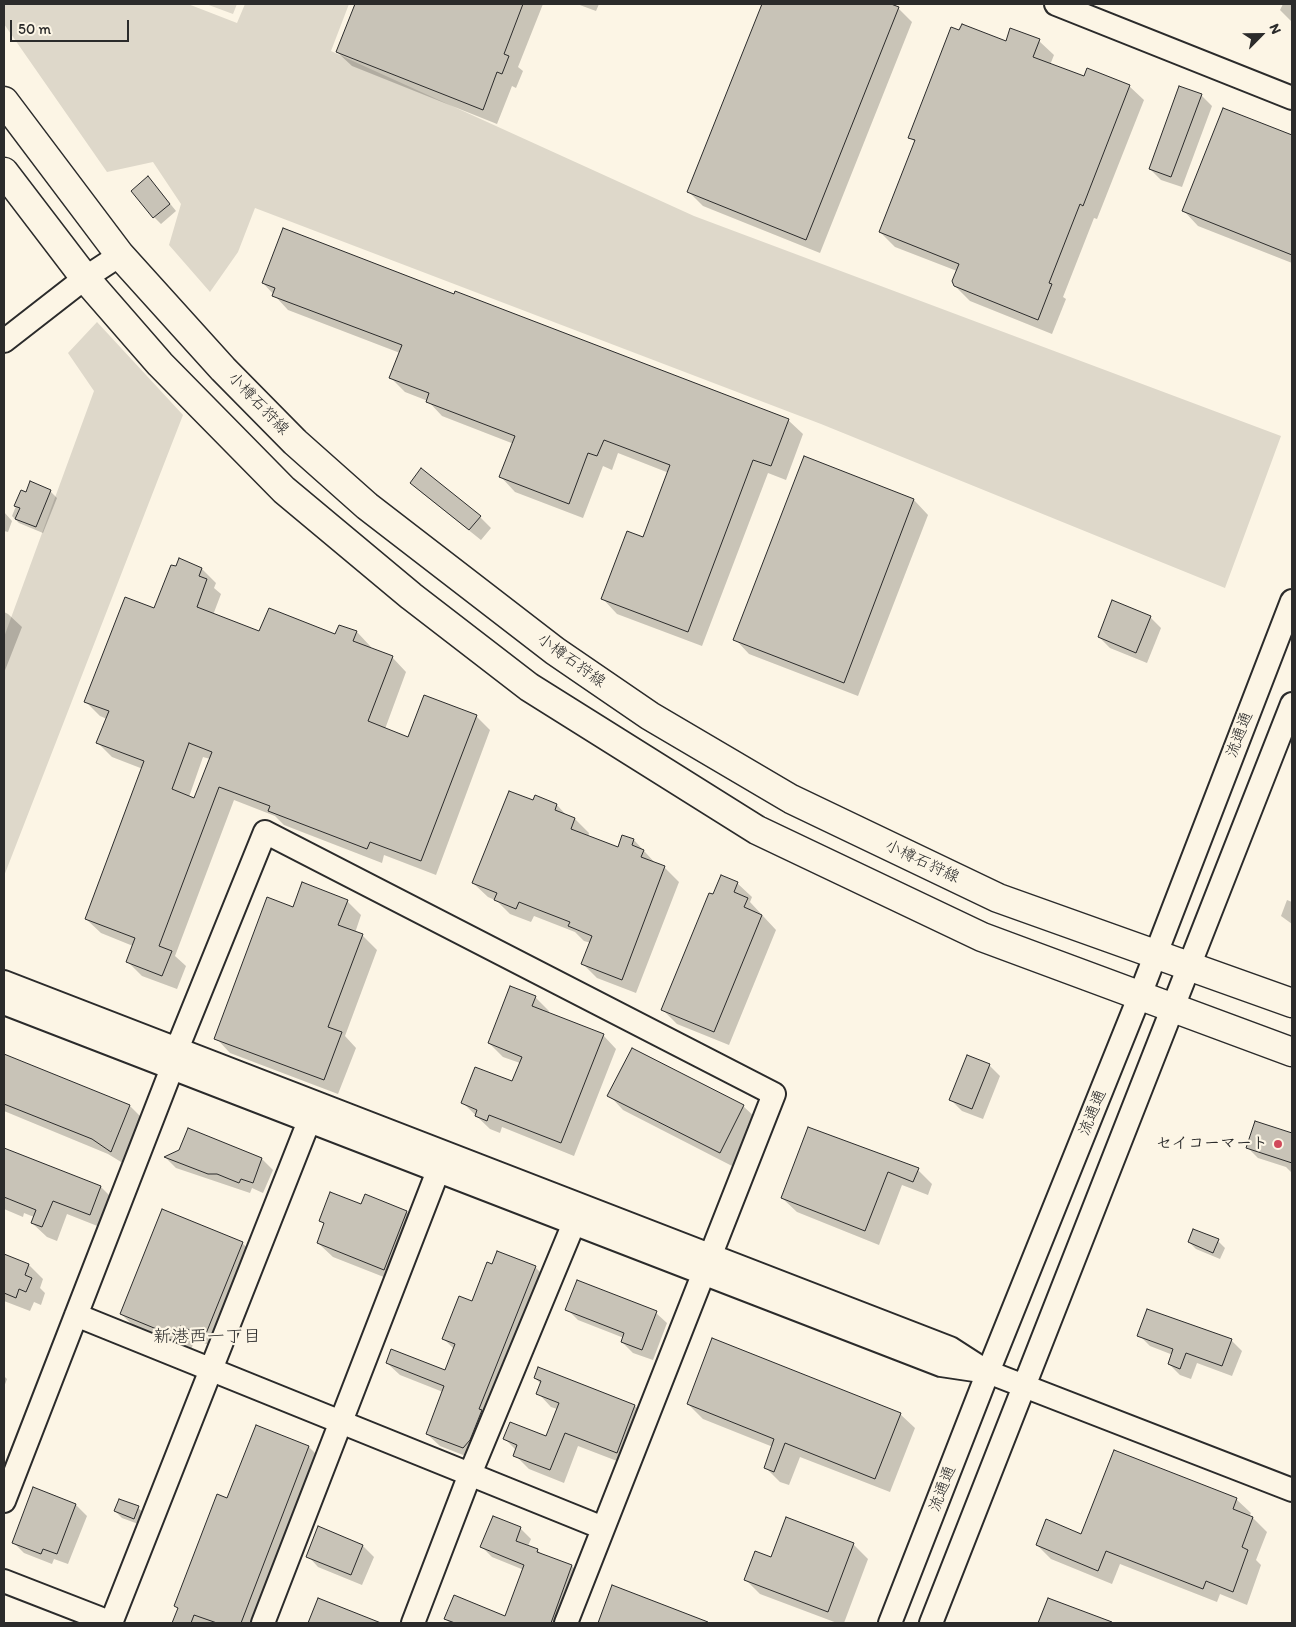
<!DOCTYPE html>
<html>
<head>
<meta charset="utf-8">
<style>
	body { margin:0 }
	#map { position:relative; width:1296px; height:1627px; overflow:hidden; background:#fcf5e5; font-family:Itim,sans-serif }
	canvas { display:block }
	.frame { position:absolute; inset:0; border:5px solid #2b2b2b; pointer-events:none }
	.north { position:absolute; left:1236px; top:10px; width:50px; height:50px; -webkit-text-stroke:4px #fcf5e5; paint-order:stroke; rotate:67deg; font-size:14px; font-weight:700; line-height:20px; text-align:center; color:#2b2b2b }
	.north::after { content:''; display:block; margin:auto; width:18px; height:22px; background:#2b2b2b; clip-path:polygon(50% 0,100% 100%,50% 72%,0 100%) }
	.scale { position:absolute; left:10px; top:20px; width:119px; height:22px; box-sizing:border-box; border:2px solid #2b2b2b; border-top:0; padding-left:6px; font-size:15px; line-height:18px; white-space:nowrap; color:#2b2b2b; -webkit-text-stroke:4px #fcf5e5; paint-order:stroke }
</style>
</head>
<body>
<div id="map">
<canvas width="1296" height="1627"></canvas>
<div class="frame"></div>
<div class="north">N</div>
<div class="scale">50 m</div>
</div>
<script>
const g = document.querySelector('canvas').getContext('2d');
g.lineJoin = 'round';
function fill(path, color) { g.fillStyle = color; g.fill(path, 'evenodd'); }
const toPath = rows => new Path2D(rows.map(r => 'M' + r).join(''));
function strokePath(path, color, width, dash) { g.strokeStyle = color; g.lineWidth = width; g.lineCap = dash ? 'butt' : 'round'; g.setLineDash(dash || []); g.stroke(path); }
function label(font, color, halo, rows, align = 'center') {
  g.font = font + ' Itim,"Klee One",sans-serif'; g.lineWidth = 4.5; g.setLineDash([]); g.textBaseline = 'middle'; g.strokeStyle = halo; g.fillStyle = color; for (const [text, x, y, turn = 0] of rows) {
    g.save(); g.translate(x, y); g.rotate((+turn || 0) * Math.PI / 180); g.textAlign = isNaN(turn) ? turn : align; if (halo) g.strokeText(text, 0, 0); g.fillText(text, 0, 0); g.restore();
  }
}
fill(toPath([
	[4,4,188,4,237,23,245,4,349,4,331,51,694,216,1281,436,1225,588,821,424,255,208,238,252,210,292,169,245,181,204,153,162,107,172,4,24],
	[206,4,237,4,233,14],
	[97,322,183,415,4,876,4,637,94,391,68,353]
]), '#ded8ca');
fill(toPath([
	[356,4,543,4,518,67,523,71,516,88,512,86,497,124,352,66,337,52],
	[577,4,599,4,596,11],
	[763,4,888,4,898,8,912,22,820,253,703,206,689,192],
	[1283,4,1292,4,1292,22,1280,10],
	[1039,41,1054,55,1050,65,1084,78,1129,86,1144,100,1097,219,1094,218,1063,297,1066,299,1052,334,970,301,955,286,957,271,895,247,880,232,915,142,910,137,1006,42],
	[1201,95,1212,106,1182,187,1161,180,1150,169],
	[1223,110,1292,137,1292,263,1198,226,1184,211],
	[155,185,176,211,161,224,154,217],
	[263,283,788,420,803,434,786,480,768,473,702,646,617,614,603,599,644,538,669,473,618,453,612,470,603,466,583,518,515,492,501,477,514,444,442,416,428,401,405,392,391,378,400,353,288,310],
	[412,482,480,517,491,528,481,540,422,493],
	[22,491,27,493,50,491,57,498,43,533,19,523,12,516],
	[914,500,928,515,858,696,749,654,735,639],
	[4,512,12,521,8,532,4,531],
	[179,560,202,569,216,583,214,588,221,594,213,615,260,633,336,636,340,626,357,632,371,647,370,649,392,657,406,672,385,729,409,738,476,716,490,730,436,875,384,855,382,863,284,825,275,816,234,800,175,956,186,966,177,989,142,976,127,961,133,946,101,933,86,919,143,769,112,757,98,743,107,719,100,716,86,702,155,610],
	[203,757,210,759,195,799,189,797],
	[4,612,8,614,22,627,4,673],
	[1150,617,1161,628,1147,663,1110,648,1099,637],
	[536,797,557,805,567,816,575,819,589,833,588,837,618,849,623,836,634,840,656,864,664,867,679,882,636,993,597,978,583,964,591,943,584,941,575,932,534,916,531,922,510,914,497,901,488,897,473,883,534,802],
	[737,883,752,897,750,902,776,930,729,1045,677,1024,663,1010,714,896],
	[1287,900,1292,902,1292,924,1281,916],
	[347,901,361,915,355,933,363,936,377,950,345,1036,356,1048,338,1094,230,1053,216,1038,294,909],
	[510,988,535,997,549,1011,548,1014,603,1035,616,1049,574,1156,502,1127,500,1133,490,1129,463,1103,513,1083,520,1063,503,1057,489,1043],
	[4,1055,130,1106,144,1120,126,1165,108,1154,4,1111],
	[989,1065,1000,1076,983,1119,962,1111,951,1100],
	[609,1095,743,1106,758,1120,734,1167,623,1110],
	[1256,1123,1292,1135,1292,1173,1286,1167,1258,1158,1247,1147],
	[809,1128,918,1170,932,1184,928,1195,902,1185,879,1245,797,1212,782,1198],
	[188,1129,262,1159,273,1170,263,1193,252,1188,250,1193,176,1168,166,1158,180,1151],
	[4,1149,101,1187,115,1201,105,1229,67,1214,57,1241,47,1237,32,1223,34,1217,24,1213,23,1217,4,1209],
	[366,1196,407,1212,421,1227,399,1283,333,1257,318,1243,325,1225,320,1220,362,1206],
	[1218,1241,1225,1248,1220,1259,1196,1249,1189,1242],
	[242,1243,257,1257,220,1350,195,1339,191,1350,136,1328,121,1314],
	[4,1255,29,1265,43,1279,40,1288,45,1293,41,1305,34,1302,30,1311,4,1301],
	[535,1267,548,1280,476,1460,440,1446,427,1434,443,1392,400,1375,387,1363,445,1371,454,1349,443,1338,472,1303],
	[567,1309,656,1313,667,1323,653,1360,633,1353,622,1342,624,1338,578,1320],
	[1139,1335,1231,1340,1242,1351,1232,1376,1197,1363,1191,1379,1180,1375,1169,1364,1173,1355,1150,1346],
	[539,1368,635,1406,648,1419,630,1466,578,1446,564,1483,529,1469,515,1455,517,1451,505,1439,547,1437,557,1409,551,1407,538,1393,541,1384,535,1378],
	[4,1376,7,1379,4,1387],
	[688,1404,900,1414,915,1428,890,1492,800,1457,789,1485,780,1482,765,1467,773,1447,703,1419],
	[309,1447,322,1460,259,1623,177,1623,175,1621,179,1610,175,1606,228,1500],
	[34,1489,76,1505,87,1516,68,1564,54,1559,52,1564,24,1553,13,1542],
	[1236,1499,1251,1513,1249,1517,1253,1518,1267,1532,1256,1560,1261,1565,1247,1605,1220,1594,1217,1602,1120,1564,1112,1584,1051,1559,1037,1545],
	[119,1500,138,1508,145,1514,141,1525,122,1518,115,1511],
	[319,1528,363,1546,374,1557,362,1585,318,1567,308,1556],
	[520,1528,531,1539,528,1546,537,1550,543,1555,572,1566,582,1576,565,1623,450,1623,446,1619,506,1618,524,1570,492,1557,482,1547],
	[853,1544,868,1559,844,1623,837,1623,760,1594,746,1580,771,1559],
	[613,1587,707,1623,599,1623],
	[319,1599,379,1623,309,1623],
	[1048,1599,1111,1623,1039,1623]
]), '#0003');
const building = toPath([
	[355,4,523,4,504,54,509,56,502,74,497,72,483,110,336,52,355,4],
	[762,4,891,4,899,7,806,240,687,192,762,4],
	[962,24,1006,41,1010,28,1040,39,1033,57,1084,76,1087,68,1130,85,1083,206,1080,204,1049,283,1052,284,1038,320,954,286,952,281,959,264,879,232,915,140,908,138,951,27,959,30,962,24],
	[1179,86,1202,94,1171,177,1149,169,1179,86],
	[1223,108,1292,135,1292,255,1182,211,1223,108],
	[148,176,170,204,153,218,131,191,148,176],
	[283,228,454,294,455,291,789,419,771,466,753,460,688,632,601,599,627,531,643,537,670,465,604,440,597,456,588,453,569,504,499,477,515,436,426,402,429,393,389,378,402,345,272,296,275,288,262,283,283,228],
	[804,456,914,499,844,683,733,640,804,456],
	[421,468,481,516,469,530,410,483,421,468],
	[30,481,51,490,36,527,15,519,20,508,14,506,21,490,26,492,30,481],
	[179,558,202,568,199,576,207,579,197,607,259,631,269,608,335,634,339,625,357,631,353,641,393,656,368,721,408,737,424,695,477,715,421,861,370,842,367,849,268,811,270,806,219,787,159,946,172,951,162,976,126,962,135,938,85,919,144,761,96,743,109,711,84,702,125,597,154,608,171,565,176,566,179,558],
	[189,743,212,752,194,798,172,789,189,743],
	[1112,600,1151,616,1136,653,1098,637,1112,600],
	[509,791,533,800,535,795,557,804,555,810,575,818,571,829,618,847,622,835,634,839,632,845,644,850,641,857,665,866,622,980,581,964,592,936,568,926,570,922,539,910,519,902,516,909,494,900,497,893,472,883,509,791],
	[721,875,738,882,734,892,748,898,744,907,762,915,714,1032,661,1010,709,893,713,894,721,875],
	[302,882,348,900,338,925,363,934,328,1027,342,1032,324,1080,214,1039,267,897,293,907,302,882],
	[510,986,536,996,532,1006,604,1034,561,1143,489,1115,487,1121,475,1116,477,1110,461,1103,475,1067,512,1081,522,1057,488,1043,510,986],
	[632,1048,744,1105,720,1153,607,1096,632,1048],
	[4,1054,130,1105,111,1152,92,1139,4,1104,4,1054],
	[967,1055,990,1064,972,1109,949,1100,967,1055],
	[1255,1121,1292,1133,1292,1163,1246,1148,1255,1121],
	[808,1127,919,1168,913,1182,888,1172,865,1231,781,1198,808,1127],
	[188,1128,262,1158,253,1183,241,1179,239,1183,217,1174,208,1174,164,1157,179,1150,188,1128],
	[4,1148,101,1186,90,1215,53,1201,42,1227,31,1223,36,1210,4,1197,4,1148],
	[330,1192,361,1204,365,1194,407,1211,384,1270,317,1243,324,1223,319,1221,330,1192],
	[162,1209,243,1242,205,1336,180,1326,176,1337,120,1314,162,1209],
	[1193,1229,1219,1239,1213,1253,1188,1242,1193,1229],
	[497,1251,536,1266,479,1409,482,1410,470,1440,463,1448,426,1434,444,1386,386,1363,391,1349,445,1370,455,1344,442,1339,459,1296,472,1301,487,1262,492,1264,497,1251],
	[4,1254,29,1264,25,1275,32,1278,26,1292,19,1289,16,1298,4,1293,4,1254],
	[577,1280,657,1311,642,1350,621,1342,624,1333,565,1310,577,1280],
	[1147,1309,1232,1339,1222,1366,1186,1353,1180,1369,1168,1364,1173,1349,1137,1336,1147,1309],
	[712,1338,901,1413,875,1479,785,1443,774,1472,764,1468,774,1439,687,1404,712,1338],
	[538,1367,635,1405,617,1453,565,1433,550,1470,513,1456,517,1445,503,1439,510,1422,546,1436,559,1403,536,1394,541,1381,534,1378,538,1367],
	[256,1425,309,1446,241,1623,217,1623,194,1615,191,1623,172,1623,178,1608,174,1606,217,1494,227,1498,256,1425],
	[1114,1450,1237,1498,1233,1509,1253,1517,1242,1547,1248,1550,1233,1592,1206,1581,1203,1589,1106,1551,1098,1571,1036,1545,1046,1519,1081,1534,1114,1450],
	[33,1487,76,1504,57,1554,43,1549,41,1554,12,1543,33,1487],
	[119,1499,139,1506,134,1519,114,1511,119,1499],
	[493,1516,521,1527,516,1541,538,1549,537,1552,572,1565,551,1623,455,1623,444,1619,454,1595,505,1616,524,1565,480,1547,493,1516],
	[786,1517,854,1543,828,1612,744,1580,755,1551,771,1557,786,1517],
	[318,1526,363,1545,351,1575,306,1557,318,1526],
	[612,1585,708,1622,708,1623,598,1623,612,1585],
	[318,1598,381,1623,308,1623,318,1598],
	[1048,1598,1112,1622,1112,1623,1038,1623,1048,1598]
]);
fill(building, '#c8c3b7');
strokePath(building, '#2b2b2b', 1);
const minor = toPath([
	[1056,4,1292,98],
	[4,341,85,278,120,255],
	[4,982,950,1348,981,1368],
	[4,1003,941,1365,988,1372,1292,1490],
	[76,1315,603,1528],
	[4,1501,172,1068,177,1049,265,832,774,1094,566,1623],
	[4,1581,112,1623],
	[111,1623,309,1121,313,1108],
	[263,1623,443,1158],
	[413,1623,470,1474,579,1211],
	[890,1623,988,1372,1140,995,1292,601],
	[931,1623,1292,704]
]);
const major = toPath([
	[4,101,120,255,223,369,295,442,367,506,555,651,650,716,791,799,998,898,1292,1003],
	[4,172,85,278,160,364,284,490,411,596,529,687,757,830,982,937,1292,1052]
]);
strokePath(minor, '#2b2b2b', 26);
strokePath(major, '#2b2b2b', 31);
strokePath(minor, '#fcf5e5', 22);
strokePath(major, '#fcf5e5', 28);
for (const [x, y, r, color] of [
	[1278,1144,5,"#d1495b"]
]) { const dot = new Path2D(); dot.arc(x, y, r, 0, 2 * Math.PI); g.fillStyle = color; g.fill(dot); strokePath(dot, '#fcf5e5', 2); }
label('16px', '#2b2b2b', '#fcf5e5', [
	["小樽石狩線",258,404,46],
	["小樽石狩線",571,661,36],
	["流通通",1240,735,-69],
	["小樽石狩線",922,862,25],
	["流通通",1093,1113,-68],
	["流通通",943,1489,-69]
]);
label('bold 16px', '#2b2b2b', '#fcf5e5', [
	["セイコーマート",1268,1144]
], 'right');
label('18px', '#2b2b2b', '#fcf5e5', [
	["新港西一丁目",207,1337]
]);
</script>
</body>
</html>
